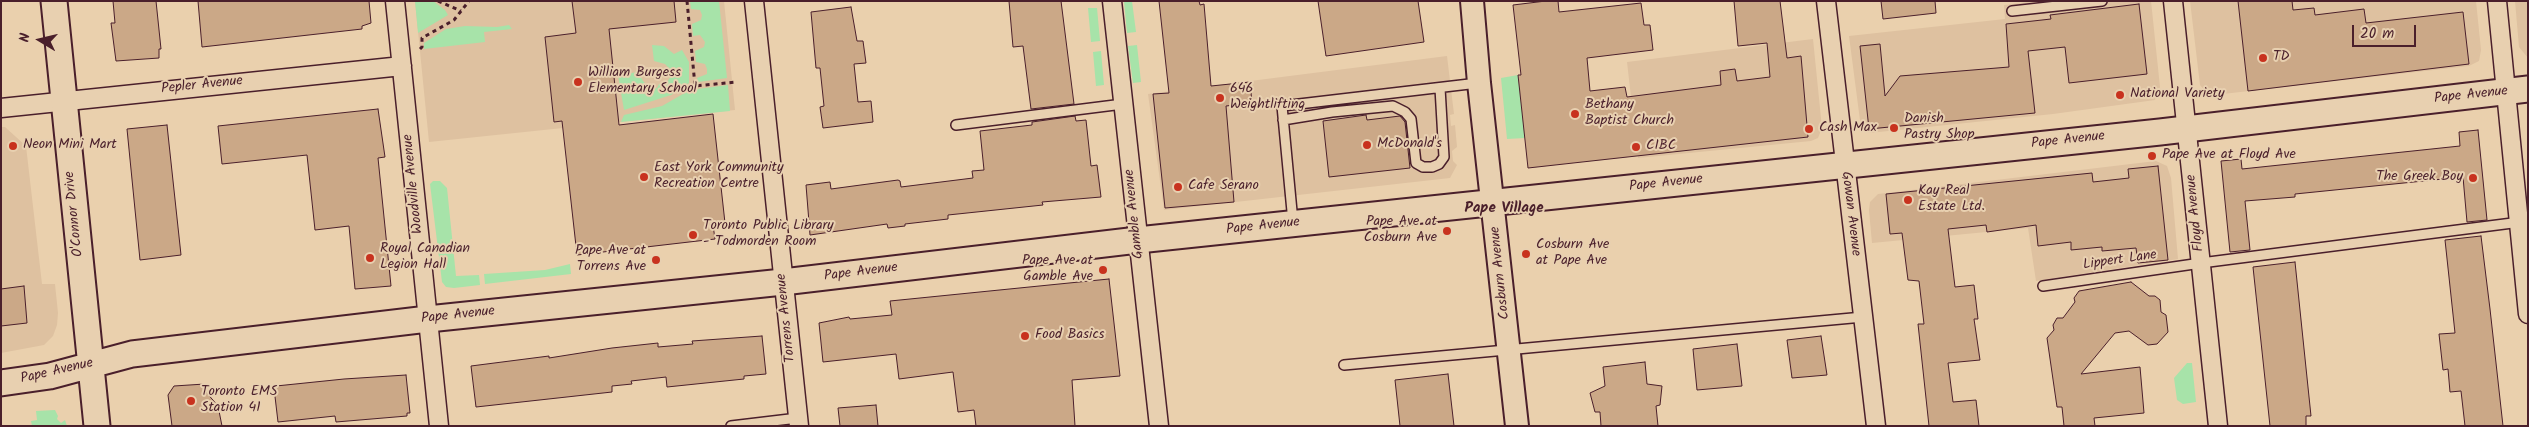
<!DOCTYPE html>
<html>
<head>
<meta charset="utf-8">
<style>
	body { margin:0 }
	#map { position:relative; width:2529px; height:427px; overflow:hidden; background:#ead0ad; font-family:Kalam,sans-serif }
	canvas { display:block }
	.frame { position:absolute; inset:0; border:2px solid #4a1f2b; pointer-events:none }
	.north { position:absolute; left:15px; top:15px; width:50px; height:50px; -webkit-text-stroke:4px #e8d0b0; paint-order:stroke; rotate:279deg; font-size:14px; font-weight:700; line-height:20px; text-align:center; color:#4a1f2b }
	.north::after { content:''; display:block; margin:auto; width:18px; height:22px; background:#4a1f2b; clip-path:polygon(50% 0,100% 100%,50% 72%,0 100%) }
	.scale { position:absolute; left:2352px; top:25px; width:64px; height:22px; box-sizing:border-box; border:2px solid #4a1f2b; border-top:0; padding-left:6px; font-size:15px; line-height:18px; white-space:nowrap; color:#4a1f2b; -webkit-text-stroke:4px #e8d0b0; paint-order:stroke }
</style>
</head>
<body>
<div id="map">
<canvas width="2529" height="427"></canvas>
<div class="frame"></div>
<div class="north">N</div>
<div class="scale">20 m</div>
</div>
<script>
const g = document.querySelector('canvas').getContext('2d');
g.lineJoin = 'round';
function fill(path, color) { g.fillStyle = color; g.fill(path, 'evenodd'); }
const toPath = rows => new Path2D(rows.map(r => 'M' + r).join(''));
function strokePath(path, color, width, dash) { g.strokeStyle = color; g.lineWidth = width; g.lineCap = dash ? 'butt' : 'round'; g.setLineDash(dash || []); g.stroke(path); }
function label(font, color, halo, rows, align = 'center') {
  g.font = font + ' Kalam,sans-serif'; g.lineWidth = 4; g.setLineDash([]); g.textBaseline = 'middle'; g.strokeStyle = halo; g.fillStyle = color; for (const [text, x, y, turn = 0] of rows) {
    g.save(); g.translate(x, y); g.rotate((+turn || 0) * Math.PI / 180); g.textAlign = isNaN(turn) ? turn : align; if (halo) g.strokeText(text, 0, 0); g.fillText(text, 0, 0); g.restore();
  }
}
fill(toPath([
	[415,1,724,1,735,110,429,142],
	[2037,1,2151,1,2160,87,2155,100,2053,114,1869,133,1861,128,1849,36,2005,19,2004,5],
	[2190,1,2476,1,2481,50,2479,61,2469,66,2214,95,2206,92,2200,85],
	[2515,1,2528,1,2528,58,2519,47],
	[1813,39,1822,128,1818,138,1811,141,1638,158,1627,62],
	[1447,56,1454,114,1450,115,1451,126,1455,125,1457,147,1452,151,1453,161,1457,165,1450,178,1164,210,1148,94],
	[1,127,5,127,26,146,42,284,55,284,58,313,57,325,53,336,44,345,1,353],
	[2156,161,2167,166,2171,178,2178,259,2036,281,2028,228,1872,243,1869,210,1870,202,1878,194]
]), '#dec1a0');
fill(toPath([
	[415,1,433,1,445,10,448,15,418,33],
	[690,1,719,1,727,78,698,82,697,78,707,74,707,69,705,64,696,62,695,51,704,47,705,42,700,35,693,36,692,24,701,20,702,15,700,10,691,9],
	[1124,1,1132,1,1136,32,1127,33],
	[1088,8,1097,8,1100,41,1091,42],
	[509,25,512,29,484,32,485,42,424,49,424,43,446,29,465,26,497,27],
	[652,45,664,46,674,54,682,50,689,62,689,83,671,95,624,110,618,75,638,72,643,81,649,87,657,88,659,84,667,82,671,76,670,69,665,64,654,61],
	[1137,45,1141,82,1133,83,1128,46],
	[1101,51,1104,85,1096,86,1093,52],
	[1518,75,1525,138,1507,139,1501,78],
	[728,85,730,111,621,122,624,115,662,106,690,90],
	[433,181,440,181,447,188,456,276,479,275,480,285,454,288,446,287,442,282,430,184],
	[570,264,571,274,485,284,484,274,545,270],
	[2187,363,2192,363,2196,402,2183,404,2177,400,2174,378],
	[55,410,58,416,57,419,61,423,65,420,67,426,32,426,31,421,37,420,36,411]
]), '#a7e3a9');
const building = toPath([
	[113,1,156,1,161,49,159,49,159,58,116,61,111,23,115,23,113,1],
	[198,1,369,1,371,23,362,26,362,29,202,47,198,1],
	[572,1,674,1,676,22,609,29,619,125,713,114,725,223,713,225,715,239,577,255,562,121,554,122,545,37,576,33,572,1],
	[1009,1,1061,1,1074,104,1031,109,1023,46,1013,47,1009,1],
	[1159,1,1199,1,1200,5,1204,4,1211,86,1250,82,1252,103,1226,106,1234,202,1165,208,1153,94,1169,93,1159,1],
	[1318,1,1418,1,1424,42,1326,56,1318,1],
	[1546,1,1558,1,1559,12,1641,3,1644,25,1650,25,1653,50,1587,58,1590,91,1625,87,1627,97,1721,85,1720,71,1735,69,1737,81,1770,77,1767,43,1738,46,1734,1,1780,1,1787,58,1801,56,1808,137,1528,168,1518,75,1521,75,1513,5,1546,1],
	[1881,1,1935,1,1936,13,1883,19,1881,1],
	[2238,1,2292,1,2293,10,2314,8,2315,15,2364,9,2366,23,2463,12,2469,64,2248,91,2238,1],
	[2139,4,2147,74,2069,83,2065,47,2028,51,2035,113,1869,129,1860,46,1880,44,1885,96,1900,76,2009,67,2006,24,2051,19,2050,15,2139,4],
	[851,7,857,41,863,41,866,63,854,64,858,102,871,101,873,122,823,128,820,107,824,106,820,68,816,68,811,12,851,7],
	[378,109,385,157,378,158,391,286,355,289,349,226,315,230,307,155,222,164,218,126,378,109],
	[1366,115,1367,120,1400,116,1405,122,1410,168,1329,177,1323,121,1366,115],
	[1075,116,1076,121,1086,120,1091,166,1097,165,1101,197,1042,202,1043,205,948,215,948,219,905,224,905,226,888,228,887,224,810,235,806,185,830,182,831,189,898,180,900,181,901,187,973,178,972,171,984,170,980,131,1032,125,1032,122,1075,116],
	[167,125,181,255,140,260,127,129,167,125],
	[2478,130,2487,220,2467,222,2463,177,2295,194,2295,197,2245,201,2250,250,2230,252,2221,161,2241,159,2242,169,2460,146,2459,132,2478,130],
	[2158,166,2168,260,2138,263,2136,248,2102,251,2102,247,2071,250,2071,242,2038,246,2036,225,1987,232,1986,225,1948,229,1955,287,1974,285,1978,319,1974,319,1980,360,1948,363,1953,402,1976,400,1979,426,1929,426,1918,324,1924,324,1919,281,1908,280,1902,233,1890,234,1886,194,2092,173,2093,182,2129,178,2128,169,2158,166],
	[2481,236,2490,309,2503,426,2465,426,2461,391,2450,392,2448,369,2443,370,2439,334,2455,333,2445,240,2481,236],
	[2295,262,2311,416,2306,416,2306,426,2270,426,2253,267,2295,262],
	[1109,279,1120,376,1072,380,1075,426,976,426,974,410,958,412,953,372,899,379,896,354,823,362,819,323,849,317,850,319,892,315,890,301,1109,279],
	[2131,282,2149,296,2155,296,2160,300,2161,312,2166,315,2168,332,2157,344,2148,345,2129,331,2115,333,2081,374,2140,367,2144,413,2094,418,2095,426,2064,426,2062,407,2057,407,2047,338,2054,330,2053,325,2057,318,2063,318,2075,302,2074,298,2079,291,2131,282],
	[24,286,27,323,1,326,1,289,24,286],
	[762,336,766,374,744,376,744,379,667,387,666,377,631,381,632,384,612,386,612,392,476,407,471,366,549,356,549,358,612,348,658,343,658,347,693,344,692,341,762,336],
	[1821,336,1827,375,1792,378,1787,340,1821,336],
	[1737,344,1742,386,1697,390,1693,349,1737,344],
	[1645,362,1647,384,1662,386,1660,405,1656,406,1658,426,1601,426,1600,412,1595,412,1590,393,1605,386,1603,367,1645,362],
	[1448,374,1454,426,1400,426,1395,380,1448,374],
	[406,375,410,413,407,413,407,416,336,422,335,416,278,422,274,388,276,386,344,379,406,375],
	[205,384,206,392,218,406,222,426,172,426,168,395,174,386,205,384],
	[876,405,878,426,840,426,838,408,876,405]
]);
fill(building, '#cba887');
strokePath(building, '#4a1f2b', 1);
const service = toPath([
	[2012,11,2102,1],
	[1283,120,1332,112,1393,106,1405,112,1411,119,1416,163,1423,167,1432,167,1439,164,1444,157,1440,88],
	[956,125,1123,104],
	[1293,222,1282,106,1478,83],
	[2043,286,2201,263,2528,221],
	[1344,365,1863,317],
	[731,426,798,418]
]);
const minor = toPath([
	[395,1,439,426],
	[754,1,799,426],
	[1112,1,1159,426],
	[1826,1,1876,426],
	[2173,1,2218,426],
	[2497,1,2528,314],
	[1,108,402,66]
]);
const tertiary = toPath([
	[1472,1,1479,83,1517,426]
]);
const secondary = toPath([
	[54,1,97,426],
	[1,383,50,376,132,354,428,319,783,282,1138,240,2160,132,2528,89]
]);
strokePath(service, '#4a1f2b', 12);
strokePath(minor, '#4a1f2b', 21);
strokePath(tertiary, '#4a1f2b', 26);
strokePath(secondary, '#4a1f2b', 29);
strokePath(toPath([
	[438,1,461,11],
	[687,1,695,86,736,82],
	[420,49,422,47,422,38,454,20,469,1]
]), '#4a1f2b', 3, [4, 4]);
strokePath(service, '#e8d0b0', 9);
strokePath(minor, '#e8d0b0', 18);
strokePath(tertiary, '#e8d0b0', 22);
strokePath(secondary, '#e8d0b0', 25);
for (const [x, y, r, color] of [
	[2263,58,5,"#c8321e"],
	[578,82,5,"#c8321e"],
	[2120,95,5,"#c8321e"],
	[1220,98,5,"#c8321e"],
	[1575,114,5,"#c8321e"],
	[1894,128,5,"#c8321e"],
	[1809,129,5,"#c8321e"],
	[1367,145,5,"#c8321e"],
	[13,146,5,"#c8321e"],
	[1636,147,5,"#c8321e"],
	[2152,156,5,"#c8321e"],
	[644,177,5,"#c8321e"],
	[2473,178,5,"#c8321e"],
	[1178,187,5,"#c8321e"],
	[1908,200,5,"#c8321e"],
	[1447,231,5,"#c8321e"],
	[693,235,5,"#c8321e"],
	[1526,254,5,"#c8321e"],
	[370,258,5,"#c8321e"],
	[656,260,5,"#c8321e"],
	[1103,270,5,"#c8321e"],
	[1025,336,5,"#c8321e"],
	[191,401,5,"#c8321e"]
]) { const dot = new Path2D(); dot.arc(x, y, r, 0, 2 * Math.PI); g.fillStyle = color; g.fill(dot); strokePath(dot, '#e8d0b0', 2); }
label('14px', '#4a1f2b', '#e8d0b0', [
	["TD",2273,58],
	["William Burgess",588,74],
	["Elementary School",588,90],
	["646",1230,90],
	["Weightlifting",1230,106],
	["National Variety",2130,95],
	["Bethany",1585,106],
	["Baptist Church",1585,122],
	["Danish",1904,120],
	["Pastry Shop",1904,136],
	["Cash Max",1819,129],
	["McDonald's",1377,145],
	["Neon Mini Mart",23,146],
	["CIBC",1646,147],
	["Pape Ave at Floyd Ave",2162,156],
	["East York Community",654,169],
	["Recreation Centre",654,185],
	["The Greek Boy",2463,178,"right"],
	["Cafe Serano",1188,187],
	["Kay Real",1918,192],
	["Estate Ltd.",1918,208],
	["Pape Ave at",1437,223,"right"],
	["Cosburn Ave",1437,239,"right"],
	["Toronto Public Library",703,227],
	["- Todmorden Room",703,243],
	["Cosburn Ave",1536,246],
	["at Pape Ave",1536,262],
	["Royal Canadian",380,250],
	["Legion Hall",380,266],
	["Pape Ave at",646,252,"right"],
	["Torrens Ave",646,268,"right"],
	["Pape Ave at",1093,262,"right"],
	["Gamble Ave",1093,278,"right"],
	["Food Basics",1035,336],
	["Toronto EMS",201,393],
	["Station 41",201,409]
], 'left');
label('14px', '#4a1f2b', '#e8d0b0', [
	["Pepler Avenue",202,86,-6],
	["Pape Avenue",2471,96,-6],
	["Pape Avenue",2068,141,-6],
	["Woodville Avenue",414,184,-96],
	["Pape Avenue",1666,184,-6],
	["Floyd Avenue",2196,213,-96],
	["O'Connor Drive",75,214,-96],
	["Gamble Avenue",1135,214,-96],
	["Gowan Avenue",1850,214,83],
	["Pape Avenue",1263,227,-6],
	["Lippert Lane",2120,261,-8],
	["Pape Avenue",861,273,-7],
	["Cosburn Avenue",1501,273,-96],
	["Pape Avenue",458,316,-6],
	["Torrens Avenue",787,318,-96],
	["Pape Avenue",57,372,-13]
]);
label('bold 15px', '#4a1f2b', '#e8d0b0', [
	["Pape Village",1504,209]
]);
</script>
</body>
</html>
